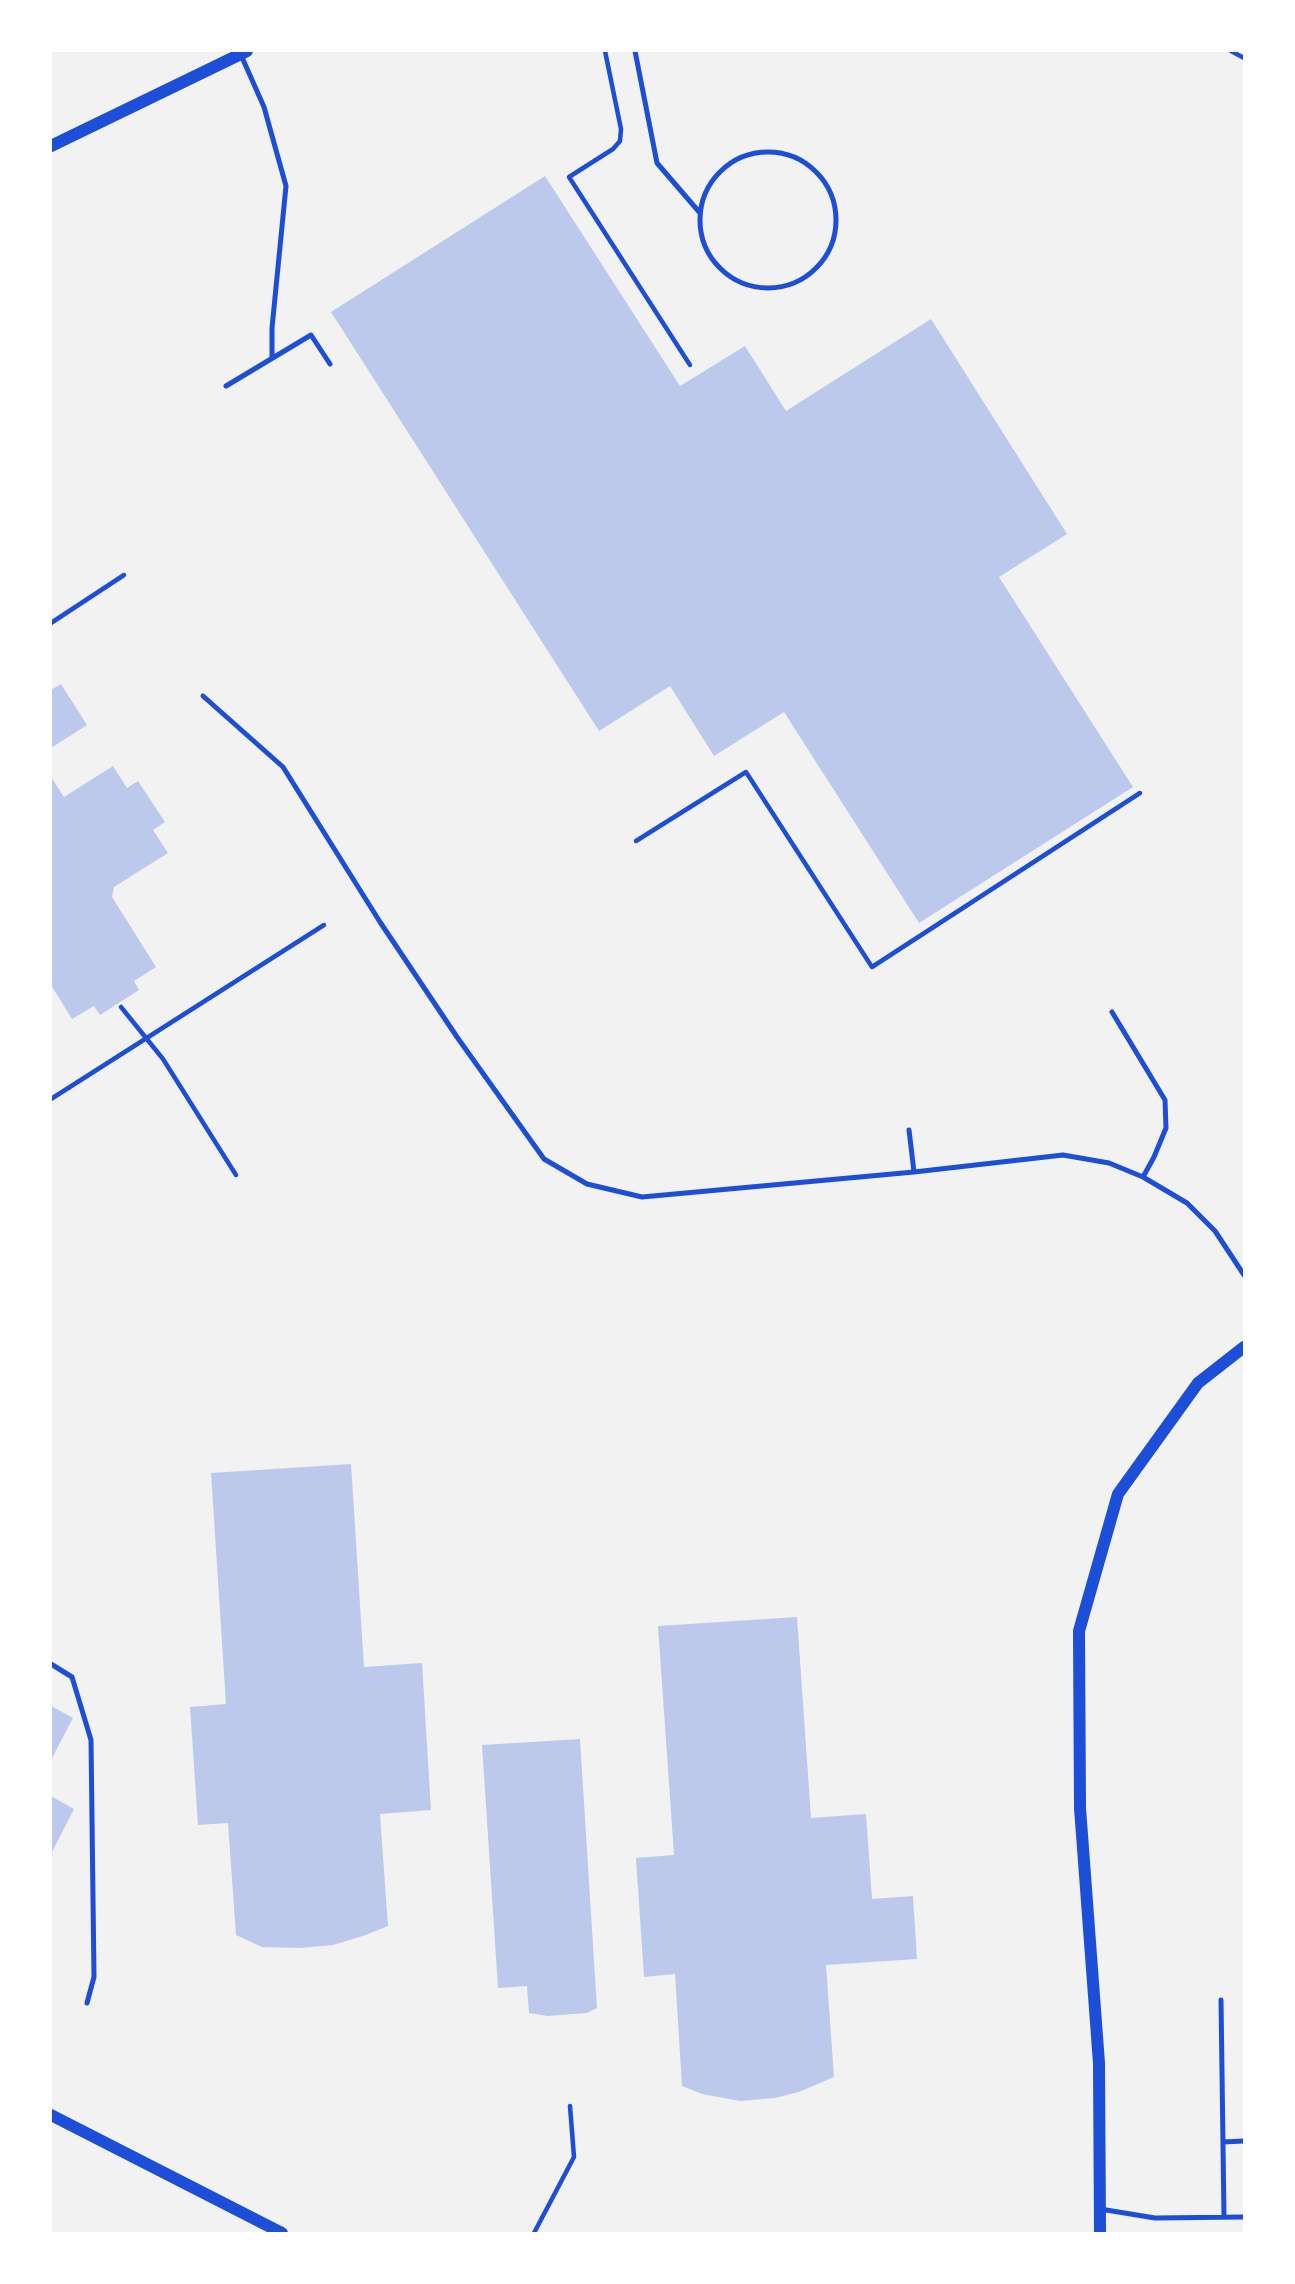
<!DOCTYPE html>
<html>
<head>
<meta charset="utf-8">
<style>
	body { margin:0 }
	#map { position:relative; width:1295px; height:2284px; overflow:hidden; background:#f2f2f2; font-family:"Crimson Pro",serif }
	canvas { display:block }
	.frame { position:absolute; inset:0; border:52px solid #fff; pointer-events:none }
</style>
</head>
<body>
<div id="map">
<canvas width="1295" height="2284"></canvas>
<div class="frame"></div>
</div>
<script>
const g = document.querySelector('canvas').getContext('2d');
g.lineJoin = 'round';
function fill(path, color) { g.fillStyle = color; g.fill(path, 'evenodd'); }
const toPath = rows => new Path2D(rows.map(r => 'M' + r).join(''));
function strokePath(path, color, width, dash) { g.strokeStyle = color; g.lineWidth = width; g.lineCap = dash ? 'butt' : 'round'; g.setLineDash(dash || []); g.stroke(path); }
fill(toPath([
	[545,176,680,386,745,346,786,411,931,319,1067,534,999,577,1133,787,919,923,784,712,714,756,670,686,599,731,331,312],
	[61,684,87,725,51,748,51,690],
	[113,766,127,788,138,781,165,822,153,830,168,853,114,887,112,897,156,967,134,981,139,990,100,1015,94,1006,72,1019,51,985,51,777,64,797],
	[351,1464,364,1667,422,1663,431,1810,380,1814,388,1926,363,1936,333,1945,300,1948,262,1947,236,1935,228,1823,198,1825,190,1707,226,1704,211,1473],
	[797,1617,811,1818,866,1814,872,1899,913,1896,917,1959,826,1965,834,2077,799,2092,775,2098,740,2101,702,2094,682,2086,675,1974,644,1977,636,1858,674,1855,658,1626],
	[51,1706,73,1718,51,1760],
	[580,1739,597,2008,587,2013,548,2016,529,2013,527,1986,498,1988,482,1745],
	[51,1796,74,1809,51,1854]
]), '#bdc9ec');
strokePath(toPath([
	[605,51,621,129,620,141,613,149,569,177,690,365],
	[1231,51,1244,58],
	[51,623,124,575],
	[636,841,746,772,872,967,1140,793],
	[121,1007,163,1059,236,1175],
	[51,1099,324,925],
	[534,2233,574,2157,570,2106]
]), '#1d4ed8', 4.5);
strokePath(toPath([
	[635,51,657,163,700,213],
	[241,55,264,107,286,186,272,328,272,358],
	'700 220a68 68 0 1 1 136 0a68 68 0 1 1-136 0Z',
	[226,386,311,335,330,364],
	[203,696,283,767,380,922,457,1037,544,1159,587,1184,642,1197,914,1172,1063,1155,1109,1163,1143,1177,1187,1203,1215,1231,1244,1275],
	[1112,1012,1165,1100,1166,1128,1154,1157,1143,1177],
	[909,1130,914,1172],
	[51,1664,72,1677,91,1740,94,1977,87,2003],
	[1221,2000,1224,2217],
	[1223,2142,1244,2141],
	[1100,2209,1155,2218,1244,2217]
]), '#1d4ed8', 5);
strokePath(toPath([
	[51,146,247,51],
	[51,2115,282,2233],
	[1100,2233,1099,2063,1080,1808,1079,1631,1118,1494,1198,1383,1244,1347]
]), '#1d4ed8', 12);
</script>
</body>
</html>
